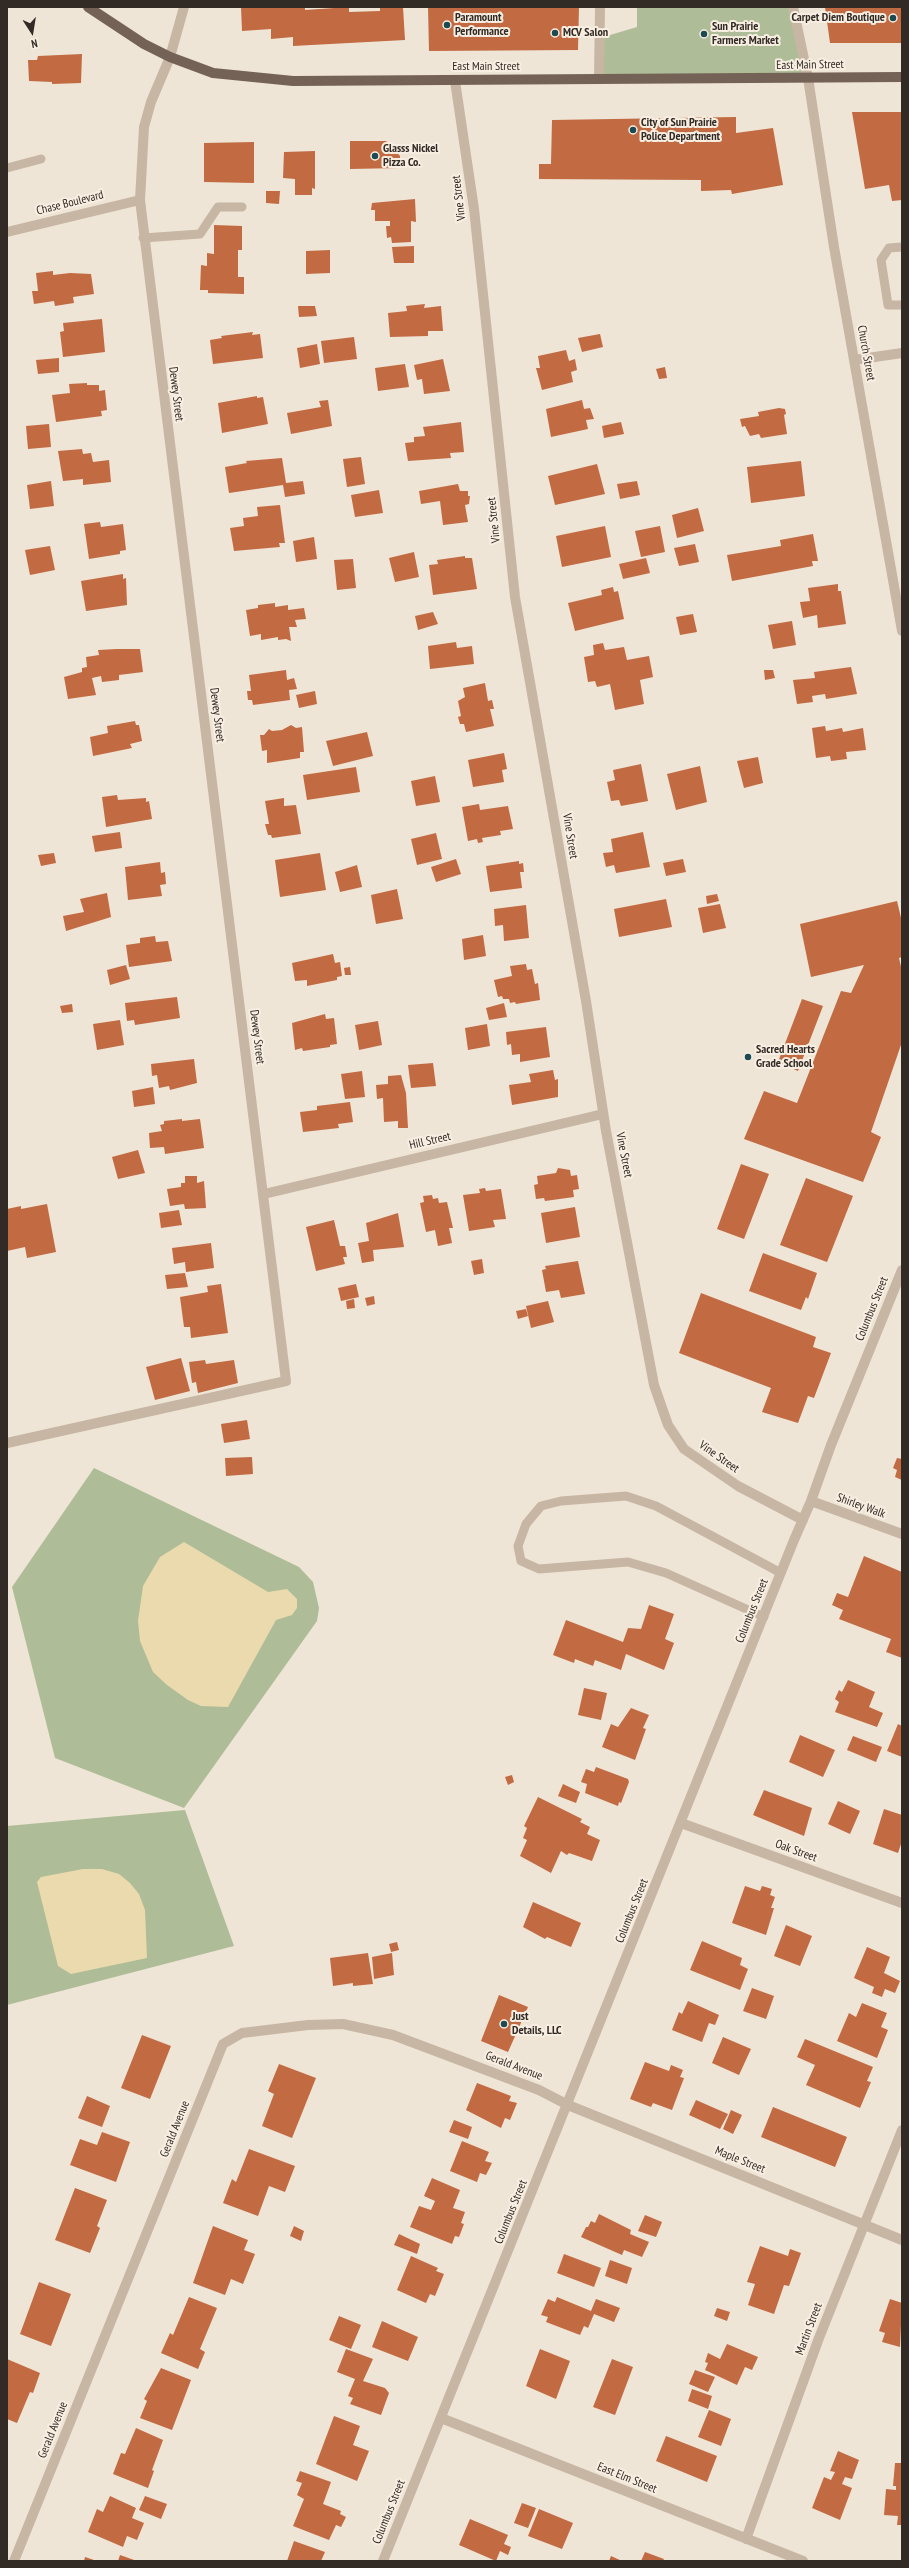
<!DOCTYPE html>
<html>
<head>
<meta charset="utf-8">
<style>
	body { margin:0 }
	#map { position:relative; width:909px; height:2568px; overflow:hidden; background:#efe5d6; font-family:"PT Sans Narrow",sans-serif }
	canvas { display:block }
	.frame { position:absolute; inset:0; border:8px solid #322a25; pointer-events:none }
	.north { position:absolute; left:12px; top:12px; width:40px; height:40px; -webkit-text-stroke:3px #f8efe2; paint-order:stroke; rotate:168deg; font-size:11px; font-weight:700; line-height:16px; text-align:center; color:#322a25 }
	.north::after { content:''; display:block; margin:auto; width:14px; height:18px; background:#322a25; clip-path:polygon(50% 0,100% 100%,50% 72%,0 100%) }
</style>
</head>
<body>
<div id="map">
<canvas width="909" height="2568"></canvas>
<div class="frame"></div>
<div class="north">N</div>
</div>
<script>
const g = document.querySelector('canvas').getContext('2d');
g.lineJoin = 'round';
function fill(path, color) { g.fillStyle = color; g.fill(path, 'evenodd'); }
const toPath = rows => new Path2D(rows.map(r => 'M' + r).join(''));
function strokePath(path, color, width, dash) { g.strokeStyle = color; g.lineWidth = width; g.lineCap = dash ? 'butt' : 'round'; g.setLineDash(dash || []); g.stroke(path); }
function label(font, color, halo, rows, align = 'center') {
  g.font = font + ' "PT Sans Narrow",sans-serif'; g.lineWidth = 4; g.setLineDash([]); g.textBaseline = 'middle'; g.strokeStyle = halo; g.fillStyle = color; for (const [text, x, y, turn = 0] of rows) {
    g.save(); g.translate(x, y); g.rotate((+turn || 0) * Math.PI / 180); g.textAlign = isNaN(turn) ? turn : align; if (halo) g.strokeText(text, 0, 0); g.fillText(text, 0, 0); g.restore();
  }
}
fill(toPath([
	[637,7,793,7,808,78,599,79,600,38,637,27],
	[94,1468,299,1567,313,1582,319,1608,317,1621,184,1808,55,1758,12,1587],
	[185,1810,234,1946,7,2005,7,1826]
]), '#aebd97');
fill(toPath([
	[184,1542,268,1592,287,1589,297,1599,297,1608,292,1615,276,1620,228,1707,201,1706,188,1700,167,1685,153,1672,140,1641,138,1621,143,1586,160,1557],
	[83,1869,102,1869,119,1874,130,1883,139,1894,145,1910,147,1958,71,1974,58,1966,37,1882,41,1877]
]), '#ebdaad');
fill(toPath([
	[241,7,305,7,305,10,349,7,349,12,380,11,380,7,403,7,405,40,293,46,293,37,271,39,271,29,242,31],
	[428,7,579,7,578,50,429,51],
	[825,7,902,7,902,43,830,43],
	[82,54,81,83,52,84,52,82,29,81,28,60,37,60,38,56],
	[852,112,902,112,902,200,892,201,889,185,865,189],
	[736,117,736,133,773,128,783,185,732,194,731,190,701,191,701,180,539,179,539,164,551,164,552,120],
	[350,141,386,141,400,156,400,168,350,169],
	[254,142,254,183,204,182,204,143],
	[315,151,315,189,312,188,312,195,295,195,295,179,283,178,284,152],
	[266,191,280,191,279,204,266,203],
	[415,199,416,222,411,221,411,242,392,243,391,237,387,238,386,226,390,226,390,221,375,221,375,210,371,210,372,203],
	[214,225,242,226,242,250,238,250,238,277,244,277,244,294,208,293,208,290,200,290,201,265,207,266,207,253,214,254],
	[414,246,414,263,394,263,392,247],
	[330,250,330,273,306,274,306,251],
	[53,271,53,275,70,273,91,274,94,294,73,297,74,303,55,306,54,301,34,304,32,291,38,291,36,273],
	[425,304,424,308,441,306,443,331,428,331,428,336,390,337,388,313,407,311,406,306],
	[298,306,315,306,317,316,299,317],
	[102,319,105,352,63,357,60,332,64,331,63,323],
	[253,332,252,335,260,334,263,358,213,364,210,340,222,338,221,336],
	[600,334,603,347,582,352,578,338],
	[354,337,357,359,324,363,321,341],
	[317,344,320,364,300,368,297,348],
	[566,350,569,361,575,359,577,370,571,372,573,382,542,390,536,368,540,368,538,356],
	[59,358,59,372,38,374,36,360],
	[443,359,450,391,424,394,422,379,417,380,414,365],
	[405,364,409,387,378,391,375,368],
	[665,367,667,378,659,379,656,369],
	[87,383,87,385,99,385,99,391,105,390,107,410,101,411,102,416,56,422,52,395,70,393,69,384],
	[257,396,257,398,263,397,268,424,222,433,218,403],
	[328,400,332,426,291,434,287,413,321,407,319,401],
	[582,400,584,409,590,408,594,419,586,420,588,429,551,437,546,409],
	[779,408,785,409,786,414,784,415,787,434,761,438,759,434,750,436,745,426,742,427,740,419,759,416,758,412],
	[461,422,464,452,450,453,451,458,408,461,405,443,414,442,414,437,425,436,423,427],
	[621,422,624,434,604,438,602,426],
	[49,424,51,447,28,449,26,426],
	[82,449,83,454,91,453,93,462,109,460,111,482,83,485,83,479,63,481,58,451],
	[361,457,365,484,347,487,343,459],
	[282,458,286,483,303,481,305,494,285,497,283,485,229,493,225,467,247,463,246,461],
	[801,461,805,496,751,503,747,467],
	[597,464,605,494,555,505,548,476],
	[51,481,54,506,30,509,27,485],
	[637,481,640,495,620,499,617,484],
	[458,484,460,491,468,491,468,496,470,496,469,504,465,505,468,522,443,525,440,501,421,504,419,491],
	[379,490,383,513,355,517,351,495],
	[280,505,285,543,279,543,280,547,234,551,230,528,244,526,243,518,258,516,257,507],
	[698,508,704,531,677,538,672,515],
	[100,522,101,527,123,524,126,550,120,551,120,554,89,559,84,524],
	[605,526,611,557,562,567,556,536],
	[660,526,665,552,641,557,635,531],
	[813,534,818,561,812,561,813,566,732,581,727,555,781,546,780,540],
	[314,537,317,559,296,562,293,541],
	[695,544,699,562,679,566,674,548],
	[50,546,55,570,30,575,25,550],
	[414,552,419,577,395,582,389,558],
	[465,556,465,558,472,558,477,589,433,595,429,565,438,564,437,560],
	[646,558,650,573,623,579,619,564],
	[353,559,356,588,337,590,334,560],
	[123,574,123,579,126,578,127,605,86,611,81,581],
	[838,584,838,591,841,591,846,624,818,628,817,615,803,618,800,602,810,601,808,588],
	[613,587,614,592,618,591,624,619,575,631,568,603,602,595,601,590],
	[275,603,275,607,288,605,288,610,304,608,306,619,295,620,297,627,289,627,291,641,286,639,278,640,278,637,261,640,261,634,250,636,246,610,258,608,258,605],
	[433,612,438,624,418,630,415,616],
	[693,614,697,632,680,635,676,617],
	[792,621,796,645,773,649,768,625],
	[456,642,457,648,472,646,474,664,430,669,428,646],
	[603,643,605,650,624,647,627,660,649,656,653,677,640,680,644,704,615,710,610,684,597,687,595,681,588,682,584,657,594,655,593,645],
	[117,649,140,649,143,672,119,675,119,680,102,682,101,676,92,678,96,695,68,699,64,677,82,672,82,668,87,667,86,657,99,655,98,650],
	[851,667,857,694,826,699,825,694,812,696,813,702,797,704,793,680,815,678,814,672],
	[286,670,287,680,294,678,297,689,289,690,290,700,253,705,252,700,248,700,247,691,251,691,249,675],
	[764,670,773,670,775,678,765,680],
	[485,683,488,701,492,700,494,709,490,709,494,726,466,732,464,724,460,724,458,717,461,716,458,701,465,697,463,688],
	[315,691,317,704,299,708,296,695],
	[135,721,136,725,139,725,142,741,130,744,132,748,93,756,90,737,108,733,107,726],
	[291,725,296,728,302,727,304,752,300,752,300,758,267,763,267,750,262,751,260,735,264,735,269,729,272,731,282,730],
	[825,726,826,731,842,728,843,732,863,728,866,750,846,752,847,759,831,761,830,756,816,758,812,728],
	[367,732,373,756,333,766,326,741],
	[504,753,507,769,502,770,504,782,473,787,468,760],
	[758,757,763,783,744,788,737,761],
	[641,764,648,801,621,806,619,800,611,801,607,782,615,780,613,770],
	[700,766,707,802,676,810,667,774],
	[356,767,360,792,307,800,303,775],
	[435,776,440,802,416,806,411,781],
	[117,795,118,800,146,798,146,802,149,801,152,819,106,827,102,797],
	[284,798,284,806,296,805,301,834,272,838,271,835,268,835,265,824,269,824,265,801],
	[479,804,480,810,508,806,513,829,500,831,501,835,482,838,483,842,478,843,477,839,468,841,462,807],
	[120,832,122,848,95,852,92,836],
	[643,832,650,867,616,873,614,865,606,867,603,853,613,852,611,839],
	[436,833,442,859,417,865,411,839],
	[54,853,56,863,41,866,38,855],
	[320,853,326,890,280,897,275,860],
	[456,859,461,874,436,882,431,867],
	[683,859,686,872,666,876,663,863],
	[519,861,519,864,523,863,524,872,520,872,522,888,490,892,486,866],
	[160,862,161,873,165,872,166,884,160,885,162,896,128,900,125,867],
	[357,865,362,887,340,892,335,872],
	[397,889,403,919,376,924,371,895],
	[107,893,111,917,66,931,63,916,84,912,80,899],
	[717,894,719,901,707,904,706,896],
	[666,899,672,927,619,937,614,909],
	[897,901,902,922,902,957,899,958,902,971,902,1042,871,1132,881,1137,863,1182,744,1139,764,1091,797,1103,841,991,851,993,864,965,811,977,800,924],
	[720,904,726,928,703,933,698,908],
	[526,905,529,938,504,941,503,925,495,926,494,909],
	[483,935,486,956,464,960,462,939],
	[155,936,156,942,168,941,172,961,129,967,126,945,140,943,140,938],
	[333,954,335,963,340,962,342,976,337,977,337,980,307,986,307,980,295,981,292,963],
	[526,964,527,970,532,969,535,984,538,983,540,1000,516,1004,515,1002,510,1003,509,999,503,999,502,996,498,997,494,980,512,976,510,966],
	[126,965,130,979,110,985,107,970],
	[350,967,351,975,345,975,344,968],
	[177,997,180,1018,135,1025,134,1020,127,1021,125,1003],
	[802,999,823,1006,798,1071,778,1062],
	[504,1003,507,1017,489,1020,486,1008],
	[72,1004,73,1012,62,1013,60,1006],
	[325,1014,326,1019,334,1018,337,1044,330,1045,330,1047,303,1051,302,1048,295,1050,292,1023],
	[120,1020,124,1045,97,1050,93,1024],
	[378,1021,382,1045,359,1050,355,1025],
	[487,1024,490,1046,468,1050,465,1028],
	[546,1027,550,1057,520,1062,520,1054,512,1055,511,1044,507,1045,506,1032],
	[194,1059,197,1083,170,1090,169,1086,159,1088,157,1075,152,1076,151,1064],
	[433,1063,436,1086,411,1088,408,1065],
	[553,1070,555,1080,558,1079,558,1097,512,1105,509,1085,531,1082,529,1074],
	[362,1071,365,1097,345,1099,341,1074],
	[401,1075,406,1093,408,1128,398,1128,398,1121,384,1122,383,1098,377,1099,376,1085,388,1084,388,1076],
	[153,1087,155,1104,134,1107,132,1091],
	[350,1102,353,1122,338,1124,339,1128,303,1132,300,1112,317,1110,317,1106],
	[182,1119,182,1121,200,1119,204,1148,165,1154,164,1147,150,1148,149,1133,162,1131,160,1125,164,1124,164,1121],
	[138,1150,145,1173,118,1179,112,1157],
	[741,1164,769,1174,744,1239,717,1229],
	[558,1168,570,1170,571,1176,577,1175,579,1189,573,1190,574,1197,545,1201,544,1198,536,1199,534,1185,538,1184,537,1176,556,1173],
	[185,1176,197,1176,197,1183,204,1181,206,1208,185,1209,184,1204,170,1206,167,1189,181,1187,181,1183,185,1183],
	[806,1178,853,1196,827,1262,780,1245],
	[485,1188,486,1191,501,1189,506,1219,493,1220,495,1227,469,1231,463,1195,480,1193,479,1189],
	[432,1195,433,1199,438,1198,439,1203,447,1202,453,1228,449,1228,452,1243,438,1246,435,1230,426,1232,420,1203,424,1202,423,1196],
	[47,1204,56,1252,27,1258,25,1247,7,1251,7,1209,21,1206,21,1209],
	[575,1207,580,1237,546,1243,541,1213],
	[179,1210,182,1225,161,1228,159,1213],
	[398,1213,404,1247,373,1250,374,1261,362,1263,358,1243,369,1241,366,1223],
	[334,1220,340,1246,345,1246,347,1257,343,1257,345,1264,316,1271,306,1227],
	[211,1243,214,1268,186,1272,185,1262,174,1264,172,1248],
	[763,1253,817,1273,808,1299,806,1297,801,1310,749,1291],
	[482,1259,484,1273,474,1275,471,1261],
	[578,1261,585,1294,561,1298,559,1290,546,1292,542,1270,546,1269,545,1266],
	[185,1273,188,1287,167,1289,165,1275],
	[221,1284,228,1333,191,1338,190,1327,184,1327,180,1297,208,1292,207,1286],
	[356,1284,359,1297,341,1301,338,1288],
	[701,1293,816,1337,813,1347,831,1353,814,1398,808,1396,798,1423,762,1412,771,1388,679,1353],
	[374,1296,375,1304,367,1306,365,1298],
	[354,1299,355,1308,347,1309,346,1301],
	[548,1301,554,1322,531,1328,526,1306],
	[526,1309,528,1316,518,1319,516,1311],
	[181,1358,190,1391,155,1400,146,1367],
	[205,1360,206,1364,234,1360,238,1383,198,1393,196,1382,192,1383,189,1362],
	[247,1420,250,1439,224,1443,221,1424],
	[252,1457,253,1474,226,1476,225,1458],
	[897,1458,902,1459,902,1480,895,1477,897,1470,893,1468],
	[864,1556,902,1572,902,1658,886,1652,891,1639,839,1619,843,1610,832,1605,837,1593,848,1597],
	[649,1605,674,1614,665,1639,674,1643,664,1670,626,1654,621,1670,595,1660,593,1666,575,1659,574,1663,553,1655,566,1620,623,1642,628,1628,641,1629],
	[848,1680,875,1692,869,1707,883,1713,877,1727,835,1712,839,1702,835,1699,839,1690,842,1692],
	[584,1688,607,1693,601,1720,578,1715],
	[631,1708,649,1715,643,1728,646,1729,635,1760,602,1747,611,1724,618,1727],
	[898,1724,902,1726,902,1757,887,1751],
	[800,1735,835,1750,823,1777,789,1762],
	[853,1736,882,1747,876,1762,847,1750],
	[596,1767,628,1779,629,1782,621,1803,619,1802,618,1806,585,1793,587,1784,581,1782,586,1769,594,1772],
	[512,1775,514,1782,508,1785,505,1777],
	[563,1784,580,1792,576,1803,558,1796],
	[764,1790,812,1808,804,1836,753,1815],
	[538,1797,582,1819,580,1822,590,1827,587,1834,600,1840,592,1861,569,1853,567,1855,561,1851,551,1873,520,1856,527,1840,523,1838,527,1828,524,1826],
	[838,1801,860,1811,850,1834,828,1824],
	[884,1809,902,1815,902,1841,898,1853,873,1844],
	[745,1886,760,1891,762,1886,772,1889,770,1895,775,1897,771,1908,774,1908,766,1935,732,1923],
	[533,1902,581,1923,571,1947,547,1937,545,1939,523,1927],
	[786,1925,812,1936,800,1966,774,1956],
	[702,1941,742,1958,740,1965,748,1969,740,1990,690,1970],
	[397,1942,399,1950,391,1952,389,1944],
	[867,1947,890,1957,884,1973,900,1981,895,1993,885,1989,882,1997,872,1993,874,1987,854,1978],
	[368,1953,373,1984,353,1986,353,1983,333,1986,330,1958],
	[392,1953,394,1975,374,1979,372,1957],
	[752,1988,774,1996,766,2019,743,2011],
	[499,1995,528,2007,508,2052,481,2041],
	[688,2001,719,2015,715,2025,709,2023,702,2042,672,2030,679,2012,682,2014],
	[862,2003,887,2013,881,2027,888,2030,877,2058,837,2041,849,2013,856,2017],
	[142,2035,171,2046,150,2099,121,2088],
	[723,2037,751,2049,739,2075,712,2063],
	[805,2039,873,2067,867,2081,871,2082,860,2108,806,2085,815,2065,797,2057],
	[645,2062,669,2071,671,2065,683,2070,680,2077,684,2078,672,2110,653,2103,651,2107,630,2099],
	[279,2064,316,2078,292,2138,262,2126,274,2094,268,2091],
	[477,2083,511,2096,509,2101,517,2103,510,2120,505,2118,501,2128,466,2110],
	[87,2096,110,2106,102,2127,78,2118],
	[696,2100,728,2114,720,2129,689,2115],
	[773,2107,847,2137,835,2167,761,2137],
	[731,2110,742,2115,733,2134,723,2129],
	[454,2120,472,2127,468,2139,449,2132],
	[102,2132,130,2142,116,2182,70,2165,80,2139,97,2145],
	[462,2141,489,2152,485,2161,492,2163,486,2175,480,2173,477,2182,450,2171],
	[249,2149,295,2166,285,2192,269,2186,258,2216,223,2203,232,2179,236,2182],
	[432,2178,460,2190,453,2208,465,2212,461,2223,464,2224,459,2237,455,2236,452,2244,410,2227,419,2206,431,2210,435,2201,424,2196],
	[75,2188,107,2200,97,2226,100,2228,90,2253,55,2240],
	[599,2214,631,2230,630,2234,649,2242,642,2257,624,2250,622,2255,581,2237,586,2227,588,2227,591,2221,595,2223],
	[645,2215,662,2222,656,2237,638,2231],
	[213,2226,248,2240,244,2250,255,2254,243,2284,231,2279,225,2295,193,2283],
	[294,2226,304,2231,301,2241,290,2236],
	[399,2234,420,2244,417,2254,394,2245],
	[760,2246,788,2256,790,2249,801,2253,789,2286,784,2285,774,2314,748,2305,755,2284,747,2282],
	[564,2254,601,2268,594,2287,557,2273],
	[411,2256,438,2268,436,2271,444,2274,435,2296,430,2294,426,2303,397,2290],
	[610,2260,632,2268,627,2284,605,2276],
	[39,2282,71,2294,51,2346,20,2334],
	[189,2297,217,2308,200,2349,205,2352,198,2369,161,2353,170,2333,173,2335],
	[557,2297,591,2311,596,2299,620,2308,614,2322,594,2314,588,2328,584,2326,580,2335,546,2322,548,2317,541,2315,548,2299,555,2302],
	[890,2299,902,2303,900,2347,882,2342,885,2333,879,2331],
	[717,2308,730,2312,727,2321,714,2316],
	[339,2316,361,2325,351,2349,329,2340],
	[382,2321,418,2337,408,2361,372,2347],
	[727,2344,758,2357,752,2370,745,2367,737,2385,705,2370,708,2363,705,2362,708,2353,720,2359],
	[346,2349,373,2359,363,2381,385,2388,389,2393,381,2415,350,2404,353,2398,348,2396,355,2379,337,2372],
	[540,2349,570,2361,556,2399,526,2386],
	[7,2359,40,2373,33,2393,30,2392,17,2423,7,2419],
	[612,2359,633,2367,615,2415,593,2407],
	[161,2368,191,2380,172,2430,140,2418,147,2401,144,2399],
	[695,2370,715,2377,708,2392,689,2384],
	[692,2389,712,2396,708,2409,688,2401],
	[709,2410,731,2419,721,2446,698,2437],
	[334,2416,360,2426,353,2445,369,2451,357,2481,316,2464],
	[136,2428,163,2440,152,2470,154,2471,148,2488,113,2474,121,2453,125,2454],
	[666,2436,717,2456,707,2482,656,2461],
	[838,2451,859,2460,852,2479,845,2477,842,2484,852,2488,840,2520,812,2508,824,2477,831,2480,835,2472,830,2471],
	[895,2463,902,2463,902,2525,897,2525,898,2516,884,2515,886,2489,896,2490,896,2486,893,2486],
	[300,2471,331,2482,323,2504,341,2511,340,2514,346,2517,341,2527,336,2525,329,2540,293,2526,304,2499,297,2495,302,2483,296,2481],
	[110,2496,136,2508,132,2518,144,2523,137,2540,127,2536,123,2547,88,2532,97,2509,103,2512],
	[145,2496,167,2504,161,2519,139,2510],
	[522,2503,536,2508,528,2528,514,2523],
	[539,2509,573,2523,562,2549,528,2536],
	[470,2519,508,2535,504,2544,511,2547,508,2555,500,2551,496,2561,459,2545],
	[294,2541,325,2552,321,2561,287,2561],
	[645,2552,664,2559,663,2561,641,2561],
	[120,2555,137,2561,118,2561],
	[611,2556,622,2561,609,2561],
	[85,2557,97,2561,84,2561]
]), '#c26a42');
strokePath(toPath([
	[7,168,41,159],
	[143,238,200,234,218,207,242,207],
	[902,247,889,248,881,260,888,305,902,305],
	[764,1617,666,1573,628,1562,539,1569,521,1561,518,1546,526,1524,541,1506,561,1501,626,1496,656,1506,781,1573]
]), '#c7b6a3', 9);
strokePath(toPath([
	[793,7,808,78,834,247,902,631],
	[599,79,600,7],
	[455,81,474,209,515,597,586,1001,606,1131,654,1385,668,1425,684,1449,738,1486,803,1520],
	[7,232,140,200],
	[854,360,902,353],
	[264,1194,603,1114],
	[7,1443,286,1381,140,200,144,127,151,102,170,57,184,7],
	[811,1501,902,1534],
	[681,1823,902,1903],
	[441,2418,803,2561],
	[746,2539,819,2338,902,2130],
	[14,2561,223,2044,242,2033,308,2025,343,2024,393,2035,539,2090,568,2105,902,2240],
	[383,2561,794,1540,811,1501,831,1445,902,1270]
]), '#c7b6a3', 10);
strokePath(toPath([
	[88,7,144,44,170,57,213,73,293,81,902,77]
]), '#746256', 10);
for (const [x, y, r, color] of [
	[893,18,4,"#1c4a52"],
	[447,25,4,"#1c4a52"],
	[555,33,4,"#1c4a52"],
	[704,34,4,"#1c4a52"],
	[633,130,4,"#1c4a52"],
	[375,156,4,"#1c4a52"],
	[748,1057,4,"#1c4a52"],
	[504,2024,4,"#1c4a52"]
]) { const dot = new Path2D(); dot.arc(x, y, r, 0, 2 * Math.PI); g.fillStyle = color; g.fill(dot); strokePath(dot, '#f8efe2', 1.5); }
label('bold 12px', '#322a25', '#f8efe2', [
	["Paramount",455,18],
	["Performance",455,32],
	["Carpet Diem Boutique",885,18,"right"],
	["Sun Prairie",712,27],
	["Farmers Market",712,41],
	["MCV Salon",563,33],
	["City of Sun Prairie",641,123],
	["Police Department",641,137],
	["Glasss Nickel",383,149],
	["Pizza Co.",383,163],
	["Sacred Hearts",756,1050],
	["Grade School",756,1064],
	["Just",512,2017],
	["Details, LLC",512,2031]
], 'left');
label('12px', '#322a25', '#f8efe2', [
	["East Main Street",810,65,-1],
	["East Main Street",486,67],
	["Vine Street",459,198,-97],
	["Chase Boulevard",70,203,-14],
	["Church Street",866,353,80],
	["Dewey Street",176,394,83],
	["Vine Street",494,520,-96],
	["Dewey Street",217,715,83],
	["Vine Street",570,836,81],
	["Dewey Street",257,1037,83],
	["Hill Street",430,1141,-13],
	["Vine Street",624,1155,79],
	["Columbus Street",872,1309,-68],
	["Vine Street",719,1457,35],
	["Shirley Walk",861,1506,20],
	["Columbus Street",752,1611,-68],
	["Oak Street",796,1851,20],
	["Columbus Street",632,1911,-68],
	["Gerald Avenue",514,2066,21],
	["Gerald Avenue",175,2129,-68],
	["Maple Street",740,2160,22],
	["Columbus Street",511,2212,-68],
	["Martin Street",809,2329,-69],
	["Gerald Avenue",53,2430,-68],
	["East Elm Street",627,2478,22],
	["Columbus Street",389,2512,-68]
]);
</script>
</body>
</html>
